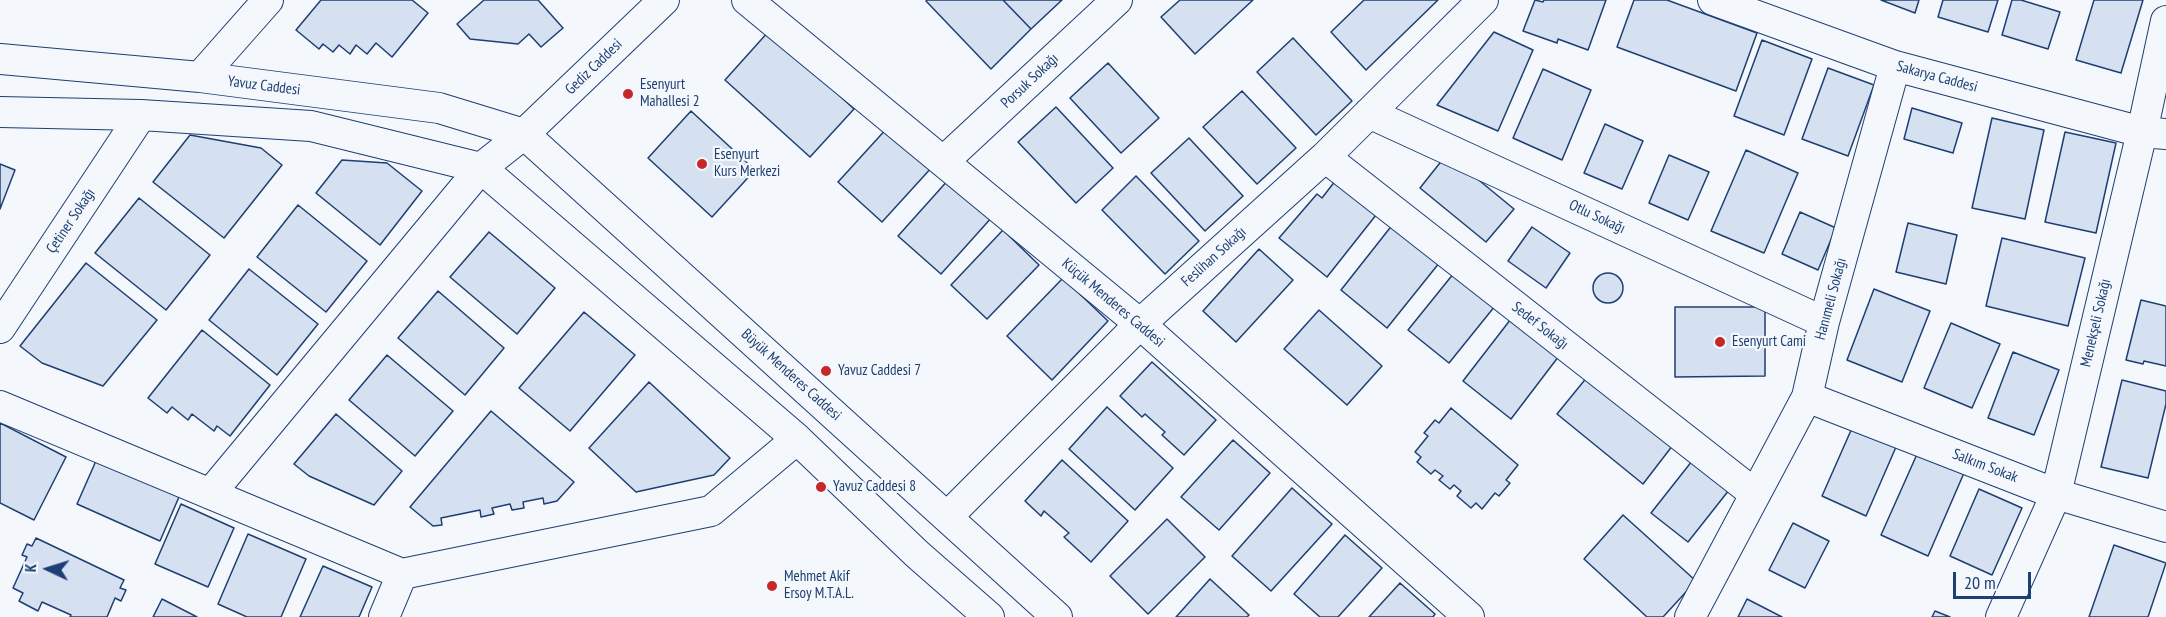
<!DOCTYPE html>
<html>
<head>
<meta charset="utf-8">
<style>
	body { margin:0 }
	#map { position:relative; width:2166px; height:617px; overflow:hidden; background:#f4f7fb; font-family:"PT Sans Narrow",sans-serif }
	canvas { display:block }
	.north { position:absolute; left:18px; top:539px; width:60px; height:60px; -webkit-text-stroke:4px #f4f7fb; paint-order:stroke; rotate:274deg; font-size:16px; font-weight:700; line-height:24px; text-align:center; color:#1d3f73 }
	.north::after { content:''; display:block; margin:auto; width:21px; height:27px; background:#1d3f73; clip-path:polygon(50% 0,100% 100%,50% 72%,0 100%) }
	.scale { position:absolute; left:1953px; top:572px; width:78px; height:27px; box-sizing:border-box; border:3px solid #1d3f73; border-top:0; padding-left:8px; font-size:18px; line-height:21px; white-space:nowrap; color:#1d3f73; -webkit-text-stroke:4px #f4f7fb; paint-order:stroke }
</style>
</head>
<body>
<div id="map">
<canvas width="2166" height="617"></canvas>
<div class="north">K</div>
<div class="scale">20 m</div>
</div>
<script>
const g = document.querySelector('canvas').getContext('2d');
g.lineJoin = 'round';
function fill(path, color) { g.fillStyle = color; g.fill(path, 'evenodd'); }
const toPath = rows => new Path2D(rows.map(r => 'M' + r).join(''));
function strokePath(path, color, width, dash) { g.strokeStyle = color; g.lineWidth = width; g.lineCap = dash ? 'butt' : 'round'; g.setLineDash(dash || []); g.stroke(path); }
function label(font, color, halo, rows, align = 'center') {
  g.font = font + ' "PT Sans Narrow",sans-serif'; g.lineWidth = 4.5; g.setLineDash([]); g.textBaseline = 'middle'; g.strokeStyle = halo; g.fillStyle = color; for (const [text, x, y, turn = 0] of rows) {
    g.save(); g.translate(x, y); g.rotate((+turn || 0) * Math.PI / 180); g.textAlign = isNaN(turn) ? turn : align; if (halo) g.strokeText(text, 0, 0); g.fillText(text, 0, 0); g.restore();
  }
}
const building = toPath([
	[321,0,412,0,428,13,392,57,376,43,367,54,356,45,350,54,339,45,333,52,323,44,319,49,296,30,321,0],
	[484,0,538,0,563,28,541,47,529,34,518,44,470,39,457,24,484,0],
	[927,0,1003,0,1031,29,991,69,926,1,927,0],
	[1003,0,1062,0,1031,29,1003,0],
	[1180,0,1253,0,1195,54,1161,17,1180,0],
	[1364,0,1438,0,1366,70,1331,32,1364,0],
	[1535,0,1543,2,1544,0,1606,0,1588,50,1558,39,1557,43,1523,31,1535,0],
	[1634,0,1667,0,1757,33,1736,91,1617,47,1634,0],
	[1881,0,1919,0,1915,13,1881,0],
	[1943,0,1998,0,1988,32,1938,17,1943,0],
	[2012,0,2021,0,2060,12,2048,49,2002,35,2012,0],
	[2094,0,2143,0,2121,73,2076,60,2094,0],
	[769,31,854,109,810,157,725,80,769,31],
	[1494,32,1533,50,1498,131,1437,105,1494,32],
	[1293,38,1352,101,1316,135,1257,72,1293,38],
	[1762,40,1812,59,1784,135,1734,116,1762,40],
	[1108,63,1159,118,1121,153,1070,98,1108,63],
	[1828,68,1874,85,1848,156,1802,139,1828,68],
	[1543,69,1591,90,1562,160,1513,138,1543,69],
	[1242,91,1296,148,1257,184,1203,127,1242,91],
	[1056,107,1113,168,1076,203,1018,142,1056,107],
	[1912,108,1962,123,1953,153,1904,139,1912,108],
	[691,111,755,170,712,217,648,158,691,111],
	[1992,118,2044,130,2025,219,1972,208,1992,118],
	[1605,124,1643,141,1622,189,1584,173,1605,124],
	[889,126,933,166,882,222,838,182,889,126],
	[2065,132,2116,143,2096,233,2045,222,2065,132],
	[190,135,261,148,282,165,224,238,153,182,190,135],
	[1189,138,1243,196,1205,231,1151,173,1189,138],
	[1746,150,1798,173,1764,253,1711,231,1746,150],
	[1447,154,1514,209,1486,242,1420,188,1447,154],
	[1669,155,1709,172,1688,220,1649,203,1669,155],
	[342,160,387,163,422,191,380,245,316,193,342,160],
	[0,164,15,170,0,209,0,164],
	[1136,176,1199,241,1165,274,1102,210,1136,176],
	[1339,176,1380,210,1327,277,1279,238,1317,194,1322,198,1339,176],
	[950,178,993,216,941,274,898,236,950,178],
	[139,198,210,255,166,310,95,253,139,198],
	[298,205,367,261,326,312,257,257,298,205],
	[1800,212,1836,228,1818,270,1782,254,1800,212],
	[1397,219,1444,257,1387,328,1341,290,1397,219],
	[1908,223,1957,235,1946,284,1896,272,1908,223],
	[1532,227,1570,253,1546,288,1508,261,1532,227],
	[1003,230,1039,265,987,319,951,285,1003,230],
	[489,232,555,288,517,334,450,277,489,232],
	[2002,238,2085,258,2068,326,1986,306,2002,238],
	[1259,249,1293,280,1236,342,1203,311,1259,249],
	[86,263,157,320,103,386,42,363,20,346,86,263],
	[249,269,318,324,277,375,209,320,249,269],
	'1593 288a15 15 0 1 1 30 0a15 15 0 1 1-30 0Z',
	[1454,273,1495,306,1449,363,1408,330,1454,273],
	[1063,278,1108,321,1052,380,1007,336,1063,278],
	[1874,289,1930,311,1902,382,1847,360,1874,289],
	[438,291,504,348,465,395,398,338,438,291],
	[2141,300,2166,306,2166,366,2144,361,2143,364,2126,360,2141,300],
	[1675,307,1765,307,1765,376,1675,377,1675,307],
	[1319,310,1382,366,1347,405,1284,349,1319,310],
	[584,312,635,355,570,431,519,388,584,312],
	[1514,315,1562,352,1511,419,1463,381,1514,315],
	[1951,323,2000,344,1972,408,1924,388,1951,323],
	[202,330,270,385,230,436,217,426,214,431,192,414,188,420,172,407,167,413,148,398,202,330],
	[2013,352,2059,370,2034,435,1988,418,2013,352],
	[387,355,453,411,415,456,349,400,387,355],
	[1152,362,1216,420,1184,455,1162,435,1165,432,1145,414,1142,417,1120,396,1152,362],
	[1588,376,1673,445,1643,484,1557,414,1588,376],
	[2122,380,2166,391,2166,404,2148,478,2101,467,2122,380],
	[649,382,730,458,714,475,636,492,589,448,649,382],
	[1107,407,1173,468,1135,510,1069,449,1107,407],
	[1451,408,1518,465,1506,480,1510,483,1499,496,1495,493,1482,509,1476,503,1471,508,1457,496,1461,491,1454,485,1450,489,1439,480,1443,476,1435,470,1431,474,1417,462,1421,457,1415,452,1428,436,1424,433,1435,420,1439,423,1451,408],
	[491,411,574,482,557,501,544,504,543,498,523,502,524,508,512,510,510,504,492,508,494,514,481,517,480,510,441,518,442,525,433,526,410,507,491,411],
	[336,414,402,471,374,505,309,476,294,464,336,414],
	[0,423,66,457,34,520,0,503,0,423],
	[1852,428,1896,447,1866,516,1822,496,1852,428],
	[1233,440,1270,473,1219,530,1181,497,1233,440],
	[1918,452,1964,473,1928,556,1881,535,1918,452],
	[99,454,182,490,160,541,77,504,99,454],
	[1696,456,1733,485,1688,542,1651,513,1696,456],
	[1062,460,1128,521,1091,562,1064,537,1069,533,1044,511,1041,516,1025,501,1062,460],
	[1292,488,1332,524,1271,591,1232,556,1292,488],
	[1979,489,2022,508,1992,575,1950,556,1979,489],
	[181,504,234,528,208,587,155,564,181,504],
	[1623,515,1696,581,1663,617,1647,617,1584,559,1623,515],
	[1167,519,1205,557,1148,614,1110,576,1167,519],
	[1793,523,1829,541,1805,588,1769,570,1793,523],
	[248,534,306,559,281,617,247,617,218,604,248,534],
	[1345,535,1382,568,1338,617,1320,617,1294,594,1345,535],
	[36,538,124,580,120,588,126,590,121,601,115,598,107,617,70,617,71,615,42,602,38,611,19,601,23,593,13,588,27,557,22,555,27,544,32,546,36,538],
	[2114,545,2166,563,2148,617,2089,617,2114,545],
	[323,566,372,587,359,617,300,617,323,566],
	[1210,579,1249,615,1247,617,1176,617,1210,579],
	[1400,583,1435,614,1433,617,1369,617,1400,583],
	[162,599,197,617,153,617,162,599],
	[1747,599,1782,617,1738,617,1747,599],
	[1935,611,1950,617,1932,617,1935,611]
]);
fill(building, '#d5e0f0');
strokePath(building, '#1d3f73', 1.5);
const minor = toPath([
	[747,0,1140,324,1469,617],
	[1713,0,1895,66,2142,132,2166,134],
	[0,59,200,77,439,108,524,134,1057,617],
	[200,77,268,0],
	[0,112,141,115,311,126,481,168,797,439,917,554,989,617],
	[1369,113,1824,322],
	[1325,157,1755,494],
	[944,161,1117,0],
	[0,328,141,115],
	[1807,397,2056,494,2166,527],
	[0,406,402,574],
	[210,494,481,168,524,134,664,0],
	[948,516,1140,324,1325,157,1483,0],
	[384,617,402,574,711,511,797,439],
	[1690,617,1807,397,1824,322,1895,66],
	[2001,617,2056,494,2142,132,2166,21]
]);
strokePath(minor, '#1d3f73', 32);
strokePath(minor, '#f4f7fb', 30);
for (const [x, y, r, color] of [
	[628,94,6,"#c62828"],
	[702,164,6,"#c62828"],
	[1720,342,6,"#c62828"],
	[826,371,6,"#c62828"],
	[821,487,6,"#c62828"],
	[772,586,6,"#c62828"]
]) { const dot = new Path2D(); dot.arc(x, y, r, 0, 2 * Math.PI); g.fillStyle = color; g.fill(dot); strokePath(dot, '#f4f7fb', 2); }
label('15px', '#1d3f73', '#f4f7fb', [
	["Gediz Caddesi",594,67,-44],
	["Sakarya Caddesi",1937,77,15],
	["Porsuk Sokağı",1030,81,-43],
	["Yavuz Caddesi",264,86,7],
	["Otlu Sokağı",1597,217,25],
	["Çetiner Sokağı",71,221,-56],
	["Feslihan Sokağı",1214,257,-42],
	["Hanımeli Sokağı",1831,299,-75],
	["Küçük Menderes Caddesi",1113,303,40],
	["Menekşeli Sokağı",2096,323,-77],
	["Sedef Sokağı",1540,326,38],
	["Büyük Menderes Caddesi",791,375,42],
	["Salkım Sokak",1985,466,21]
]);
label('15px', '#1d3f73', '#f4f7fb', [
	["Esenyurt",640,85],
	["Mahallesi 2",640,102],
	["Esenyurt",714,155],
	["Kurs Merkezi",714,172],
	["Esenyurt Cami",1732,342],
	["Yavuz Caddesi 7",838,371],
	["Yavuz Caddesi 8",833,487],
	["Mehmet Akif",784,577],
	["Ersoy M.T.A.L.",784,594]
], 'left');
</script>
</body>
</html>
